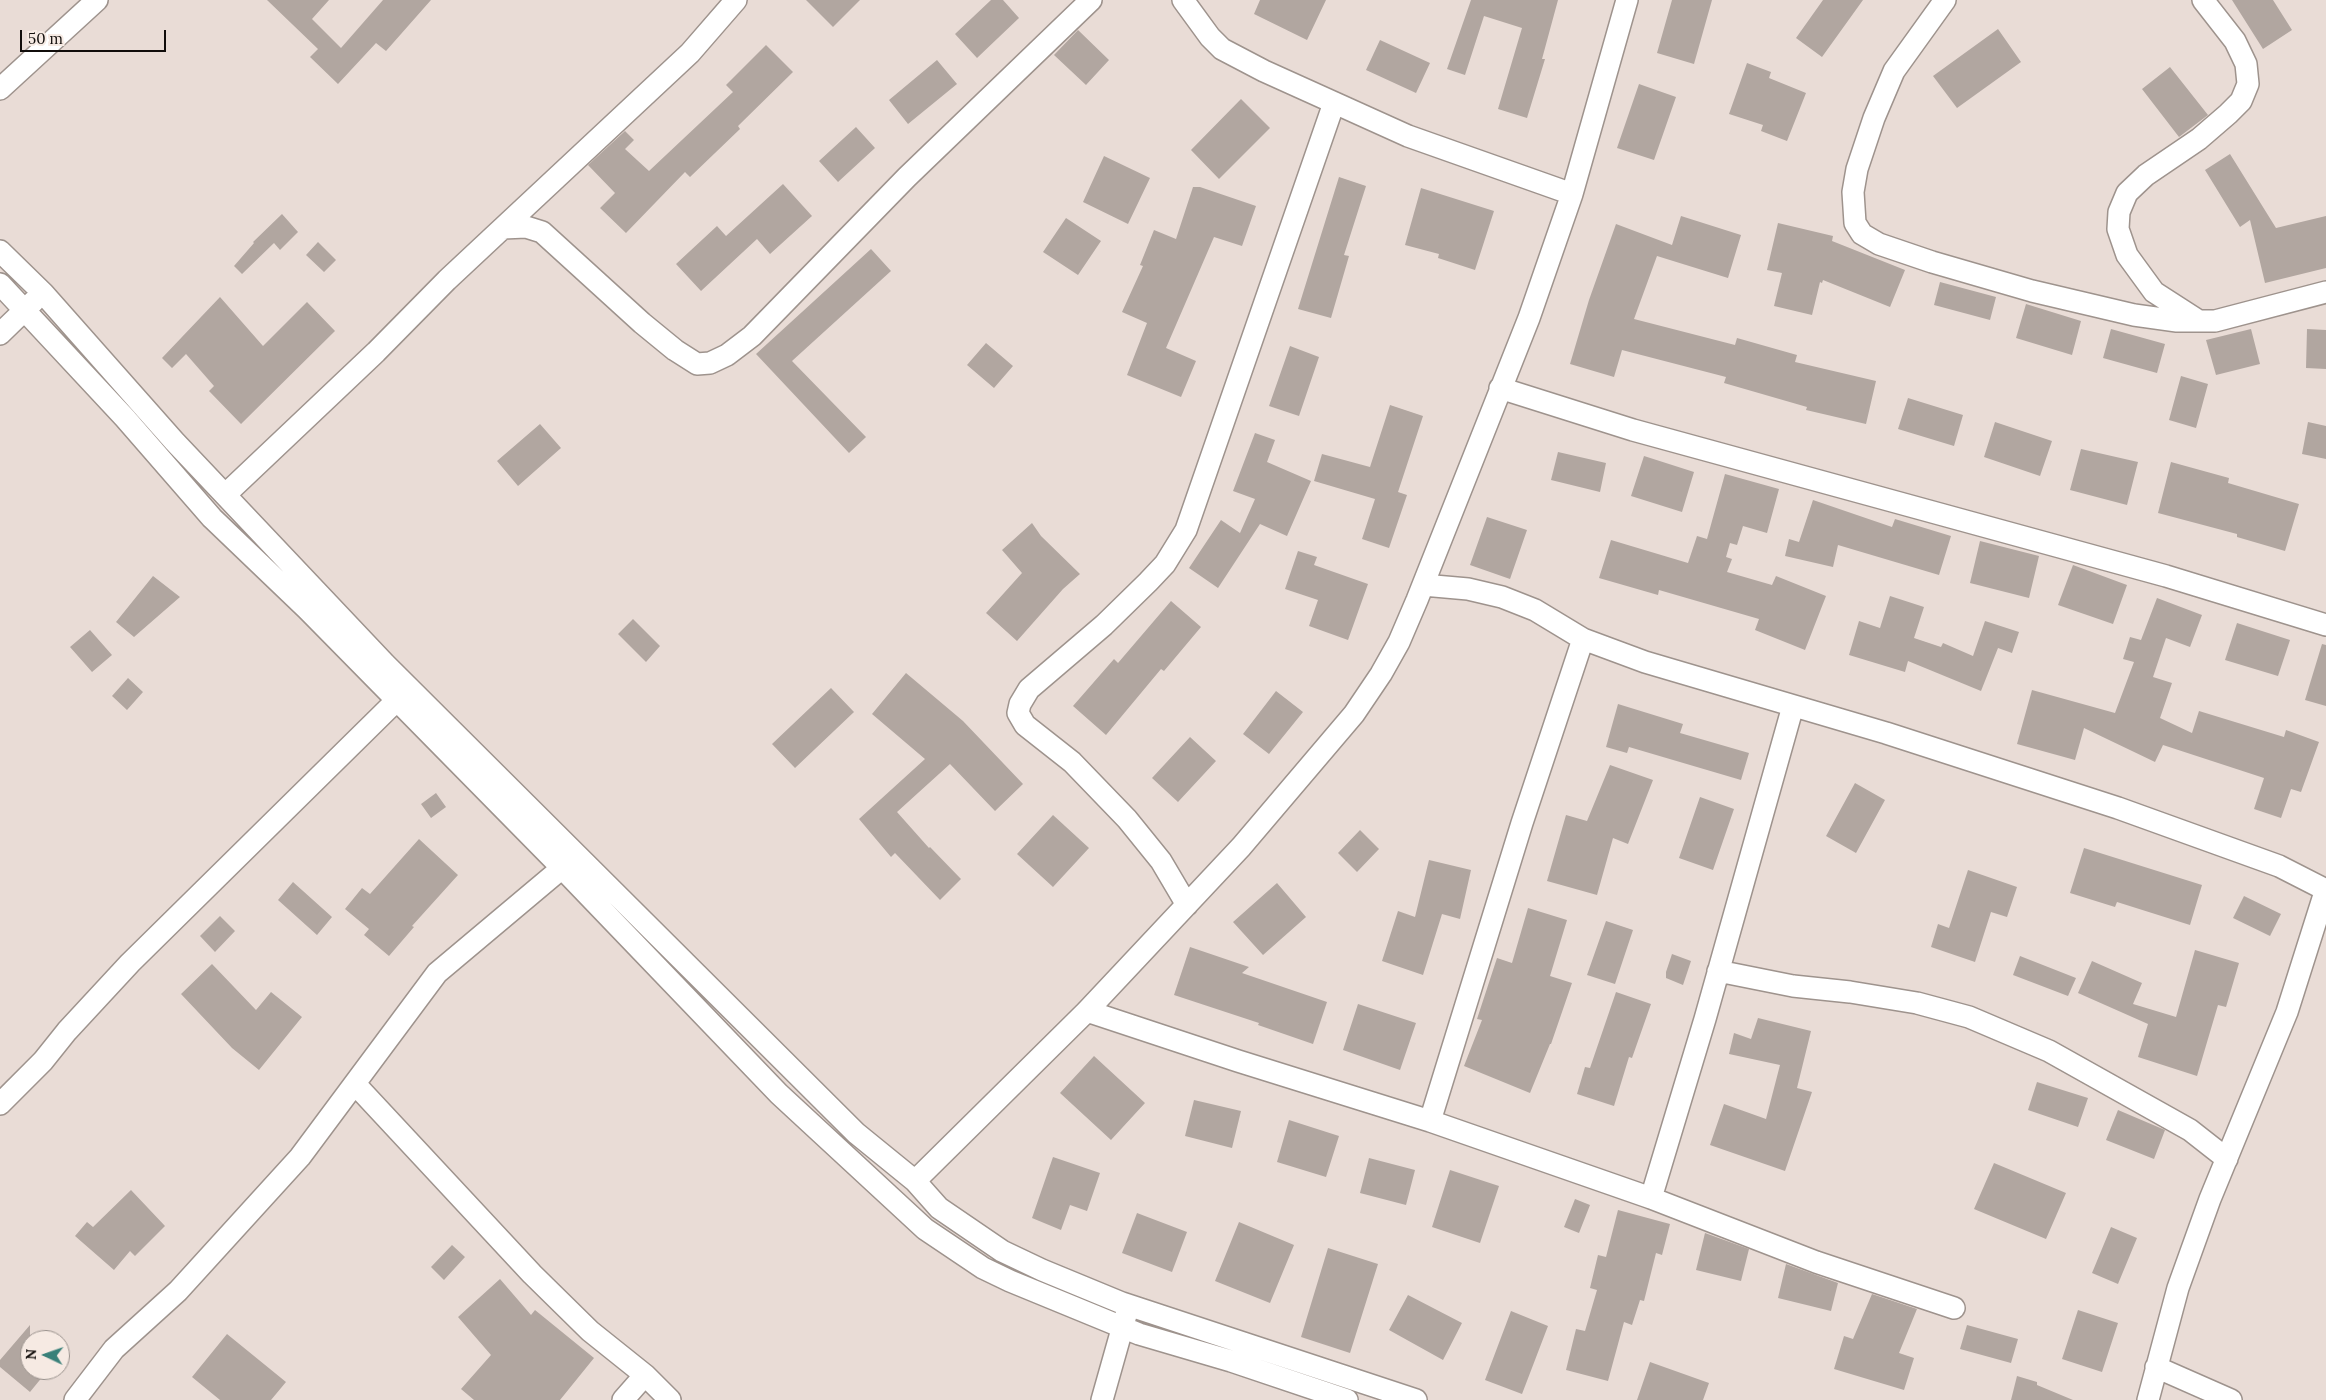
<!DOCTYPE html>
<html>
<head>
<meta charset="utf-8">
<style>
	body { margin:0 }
	#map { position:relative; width:2326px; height:1400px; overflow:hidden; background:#e9dcd6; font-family:Lora,serif }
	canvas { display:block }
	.north { position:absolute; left:20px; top:1330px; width:50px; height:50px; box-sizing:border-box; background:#f6eae3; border:1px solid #9a928d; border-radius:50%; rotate:273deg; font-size:14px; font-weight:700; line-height:20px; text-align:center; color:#110d0b }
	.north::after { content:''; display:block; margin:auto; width:18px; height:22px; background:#398079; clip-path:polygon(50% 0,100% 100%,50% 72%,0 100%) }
	.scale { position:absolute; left:20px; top:30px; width:146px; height:22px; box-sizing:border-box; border:2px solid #110d0b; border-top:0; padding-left:6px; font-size:15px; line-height:18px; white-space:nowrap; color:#110d0b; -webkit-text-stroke:4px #f6eae3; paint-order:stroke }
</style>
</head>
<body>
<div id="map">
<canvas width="2326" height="1400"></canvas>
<div class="north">N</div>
<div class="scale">50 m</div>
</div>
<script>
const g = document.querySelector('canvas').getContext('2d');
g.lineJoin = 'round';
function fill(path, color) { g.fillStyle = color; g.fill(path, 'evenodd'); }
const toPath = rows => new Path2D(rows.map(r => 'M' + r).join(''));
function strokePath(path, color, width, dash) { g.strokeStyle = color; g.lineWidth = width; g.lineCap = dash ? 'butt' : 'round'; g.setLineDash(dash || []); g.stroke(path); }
fill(toPath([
	[267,0,329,0,312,19,341,48,383,0,431,0,386,51,376,43,338,84,310,57,318,49],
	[806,0,860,0,833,27],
	[991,0,1003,0,1019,18,977,58,955,34],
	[1260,0,1326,0,1307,40,1254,14],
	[1471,0,1558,0,1542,59,1545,59,1527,118,1498,109,1522,28,1484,16,1465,75,1447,69],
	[1672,0,1712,0,1694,64,1657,53],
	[1823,0,1863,0,1822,57,1796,38],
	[2232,0,2273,0,2292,30,2263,49],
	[1998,29,2021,62,1957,108,1933,76],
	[1078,30,1109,60,1086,85,1054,55],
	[1380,40,1430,63,1416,93,1366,70],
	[766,45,793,72,738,126,740,129,690,177,685,172,626,233,600,208,615,193,588,165,625,131,634,140,625,149,649,171,733,92,726,85],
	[937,60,957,84,908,124,889,100],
	[1747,63,1771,72,1769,78,1806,93,1787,141,1761,131,1763,125,1729,114],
	[2170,67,2208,115,2179,137,2142,89],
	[1639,84,1676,97,1654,160,1617,148],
	[1241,99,1270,128,1219,179,1191,150],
	[856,127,875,148,838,182,819,161],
	[2230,154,2276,228,2326,216,2326,268,2265,283,2250,220,2240,227,2205,170],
	[1104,156,1150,178,1128,224,1083,202],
	[1339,177,1366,186,1344,255,1349,256,1331,318,1298,309],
	[783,184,812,216,770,254,757,239,701,291,676,264,717,226,726,236],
	[1193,187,1200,187,1256,206,1242,246,1214,237,1166,348,1196,361,1181,397,1127,375,1147,323,1122,312,1143,266,1140,265,1154,230,1176,239],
	[1421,188,1494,211,1475,270,1438,258,1439,254,1405,245],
	[282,214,298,232,280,250,274,243,242,274,234,266,254,243,253,242],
	[1681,216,1741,235,1728,278,1657,256,1634,319,1735,345,1737,338,1797,355,1795,362,1876,381,1866,424,1806,410,1807,407,1724,383,1726,377,1622,350,1614,377,1570,364,1589,300,1616,224,1672,245],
	[1066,218,1101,241,1078,275,1043,252],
	[1778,223,1833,236,1832,241,1905,270,1890,307,1823,280,1822,283,1820,282,1812,315,1774,306,1782,273,1767,270],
	[318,242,336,260,324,272,306,255],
	[871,249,891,271,792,361,866,437,849,453,756,354],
	[1940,282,1996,297,1990,320,1934,305],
	[220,297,263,346,307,302,335,331,241,424,209,391,214,386,186,354,172,368,162,358],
	[2026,304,2081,321,2072,355,2016,338],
	[2111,329,2165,344,2157,373,2103,358],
	[2251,329,2260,364,2216,375,2206,340],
	[2307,329,2326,330,2326,369,2306,368],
	[986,343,1013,366,994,388,967,365],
	[1290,346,1319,357,1299,416,1269,406],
	[2181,376,2208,384,2196,428,2169,420],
	[1908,398,1963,415,1954,446,1898,429],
	[1390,405,1423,416,1398,492,1407,495,1389,548,1362,539,1375,499,1314,481,1322,454,1370,467],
	[1995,422,2052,441,2040,476,1984,457],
	[2308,422,2326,426,2326,459,2302,454],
	[540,424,561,448,518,486,497,461],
	[1255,433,1275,440,1267,462,1311,481,1287,536,1260,524,1218,588,1189,568,1221,520,1240,533,1255,499,1233,491],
	[2081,449,2138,462,2127,505,2070,490],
	[1558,452,1606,463,1600,492,1551,480],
	[1644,456,1694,472,1682,512,1631,496],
	[2171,462,2229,478,2228,483,2299,504,2285,551,2237,537,2237,534,2158,513],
	[1725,474,1779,489,1767,533,1743,526,1737,545,1730,543,1726,557,1732,559,1727,572,1772,585,1776,576,1826,596,1805,650,1755,630,1759,619,1659,590,1658,595,1599,578,1611,540,1688,563,1697,536,1707,539],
	[1813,500,1892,527,1895,519,1951,536,1939,575,1838,545,1833,567,1785,556,1789,539,1799,542],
	[1487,517,1527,530,1510,579,1470,565],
	[1032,523,1041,536,1080,574,1063,589,1017,641,986,613,1022,573,1002,550],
	[1980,541,2039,556,2029,598,1970,583],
	[1298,551,1317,557,1314,565,1368,584,1348,640,1309,626,1318,600,1285,589],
	[2073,565,2127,585,2113,624,2058,605],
	[153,576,180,597,134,637,116,622],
	[1890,596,1924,607,1914,638,1941,647,1943,643,1973,656,1985,621,2019,632,2012,653,1998,648,1981,691,1908,661,1905,672,1849,655,1859,621,1880,628],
	[2157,598,2202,615,2190,647,2166,638,2153,677,2172,683,2160,718,2192,733,2199,711,2284,737,2286,730,2319,742,2301,792,2291,789,2281,818,2254,809,2264,778,2163,745,2155,762,2084,728,2075,760,2017,744,2032,690,2115,713,2134,662,2123,659,2130,637,2141,640],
	[1171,601,1201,627,1164,671,1161,669,1106,735,1073,706,1114,659,1118,663],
	[633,619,660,646,646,662,618,634],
	[2237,623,2290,640,2278,676,2225,660],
	[90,630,112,655,92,672,70,647],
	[2322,644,2326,645,2326,706,2305,700],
	[906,673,963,721,1023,784,995,811,950,764,897,812,929,848,930,847,961,879,940,900,895,853,891,857,859,819,925,759,872,714],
	[128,678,143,692,127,710,112,696],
	[831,688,854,712,795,768,772,744],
	[1276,691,1303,712,1269,754,1243,734],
	[1618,704,1683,724,1680,733,1749,753,1741,780,1629,747,1627,753,1606,747],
	[1190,737,1216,761,1178,802,1152,778],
	[1610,765,1653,780,1628,844,1613,838,1597,895,1547,881,1566,815,1587,821],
	[1855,783,1885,800,1856,853,1826,836],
	[436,793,446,807,431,818,421,804],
	[1700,797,1734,809,1713,870,1679,858],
	[1053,815,1089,848,1053,887,1017,854],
	[1360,830,1379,849,1357,872,1338,853],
	[419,839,458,875,412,926,414,927,389,956,364,935,369,929,345,909,362,888,370,894],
	[2084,848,2202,885,2190,925,2117,902,2115,907,2070,893],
	[1429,860,1471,870,1460,919,1442,914,1423,975,1382,961,1398,911,1415,917],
	[1968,870,2017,887,2007,917,1991,912,1975,962,1931,947,1938,924,1949,928],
	[293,882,332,917,317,935,278,900],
	[1277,883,1306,917,1263,955,1233,922],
	[2244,896,2281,914,2270,936,2233,918],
	[1528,908,1567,920,1550,976,1572,983,1551,1044,1550,1044,1530,1093,1464,1066,1482,1020,1477,1019,1497,958,1512,963],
	[220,916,235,931,215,952,200,936],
	[1606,921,1633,930,1615,984,1587,975],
	[1190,947,1249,967,1242,973,1327,1002,1313,1044,1258,1025,1259,1023,1174,995],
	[2195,950,2239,963,2226,1007,2218,1005,2197,1076,2138,1057,2148,1024,2078,993,2092,961,2142,983,2133,1004,2176,1017],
	[1672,954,1691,961,1683,985,1666,978,1666,972],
	[2020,956,2076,978,2068,996,2013,975],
	[212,964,256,1010,271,992,302,1017,259,1070,232,1048,181,994],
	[1616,992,1651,1004,1632,1058,1629,1057,1614,1106,1577,1094,1585,1067,1590,1068],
	[1358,1004,1416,1023,1400,1070,1343,1050],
	[1758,1018,1811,1031,1797,1088,1812,1092,1785,1171,1710,1145,1724,1104,1766,1119,1780,1065,1729,1054,1734,1033,1751,1039],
	[1094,1056,1145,1103,1111,1140,1060,1093],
	[2037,1082,2088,1098,2078,1127,2028,1110],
	[1194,1100,1241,1111,1232,1148,1185,1136],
	[2118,1110,2165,1130,2154,1159,2106,1140],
	[1289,1120,1339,1136,1326,1177,1277,1162],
	[1053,1157,1100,1173,1087,1211,1070,1205,1061,1230,1032,1218],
	[1369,1158,1415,1170,1406,1205,1360,1193],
	[1994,1163,2066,1193,2046,1239,1974,1209],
	[1450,1170,1499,1186,1480,1243,1432,1227],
	[131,1190,165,1226,135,1256,130,1251,114,1270,75,1236,87,1222,93,1227],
	[1575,1199,1590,1205,1579,1233,1564,1227],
	[1618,1210,1670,1224,1662,1255,1656,1253,1644,1301,1640,1300,1632,1325,1624,1322,1608,1381,1566,1370,1576,1329,1585,1331,1597,1290,1590,1288,1598,1255,1606,1257],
	[1137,1213,1187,1232,1172,1272,1122,1253],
	[1239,1222,1294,1245,1270,1303,1215,1281],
	[2111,1227,2137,1238,2118,1284,2092,1273],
	[1705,1233,1749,1249,1741,1281,1696,1270],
	[452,1245,465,1257,444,1280,431,1267],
	[1328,1248,1378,1264,1350,1353,1301,1337],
	[1786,1264,1838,1283,1831,1311,1778,1298],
	[500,1279,531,1315,535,1310,594,1358,560,1400,474,1400,461,1389,491,1355,458,1317],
	[1872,1294,1917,1309,1899,1353,1914,1358,1904,1390,1834,1369,1844,1336,1853,1339],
	[1408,1295,1462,1323,1443,1360,1389,1330],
	[2078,1310,2118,1323,2102,1372,2062,1359],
	[1511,1311,1548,1326,1522,1394,1485,1380],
	[30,1325,30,1370,48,1370,30,1392,0,1367,0,1360],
	[1967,1325,2018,1339,2011,1363,1960,1349],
	[227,1334,286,1382,271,1400,220,1400,192,1377],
	[1650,1362,1709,1383,1703,1400,1637,1400],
	[2017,1376,2037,1382,2037,1385,2073,1400,2011,1400]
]), '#b1a6a0');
const minor = toPath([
	[1183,0,1210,37,1222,49,1264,71,1408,136,1572,194],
	[1945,0,1894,71,1874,118,1857,169,1853,192,1855,223,1862,234,1879,244,1932,262,2032,291,2134,315,2177,321,2215,321,2326,292],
	[0,89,97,0],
	[503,228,526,227,542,232,642,323,675,350,697,364,710,363,727,355,752,336,907,177,1091,0],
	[0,251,43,293,174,441,385,664,856,1133,915,1181,939,1208,1002,1251,1042,1270,1122,1303,1416,1400],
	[0,284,125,418,212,518,307,609,562,868,779,1094,925,1229,983,1268,1010,1281,1139,1334,1231,1361,1347,1400],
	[2199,321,2154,292,2127,255,2118,229,2119,212,2127,193,2146,175,2199,139,2228,114,2241,101,2248,84,2246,64,2235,41,2203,0],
	[0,334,34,301],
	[1500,388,1633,430,2166,576,2326,625],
	[226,494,376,352,447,280,690,53,736,0],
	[1423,585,1468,589,1502,597,1535,610,1583,639,1645,662,1886,733,2118,808,2279,866,2326,890],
	[1187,905,1161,861,1127,819,1072,762,1025,725,1018,713,1020,704,1029,689,1104,625,1148,582,1165,564,1186,530,1334,103],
	[1718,971,1793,986,1850,992,1917,1003,1969,1017,2049,1051,2190,1130,2227,1159],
	[1087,1011,1238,1061,1430,1121,1651,1198,1816,1262,1954,1308],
	[355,1084,532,1274,590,1331,645,1375,670,1400],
	[0,1104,43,1061,67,1031,130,963,396,701],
	[1430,1121,1522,823,1583,639],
	[915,1181,1087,1011,1241,847,1354,714,1381,674,1399,642,1417,600,1529,318,1572,194,1627,0],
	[1651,1198,1705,1019,1793,706],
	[2156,1367,2231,1400],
	[75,1400,114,1349,178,1291,300,1157,437,973,562,868],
	[623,1400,645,1375],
	[1102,1400,1126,1315],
	[2148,1400,2178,1288,2210,1199,2287,1012,2326,889]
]);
strokePath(minor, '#9e938d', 24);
strokePath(minor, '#fff', 21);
</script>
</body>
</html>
